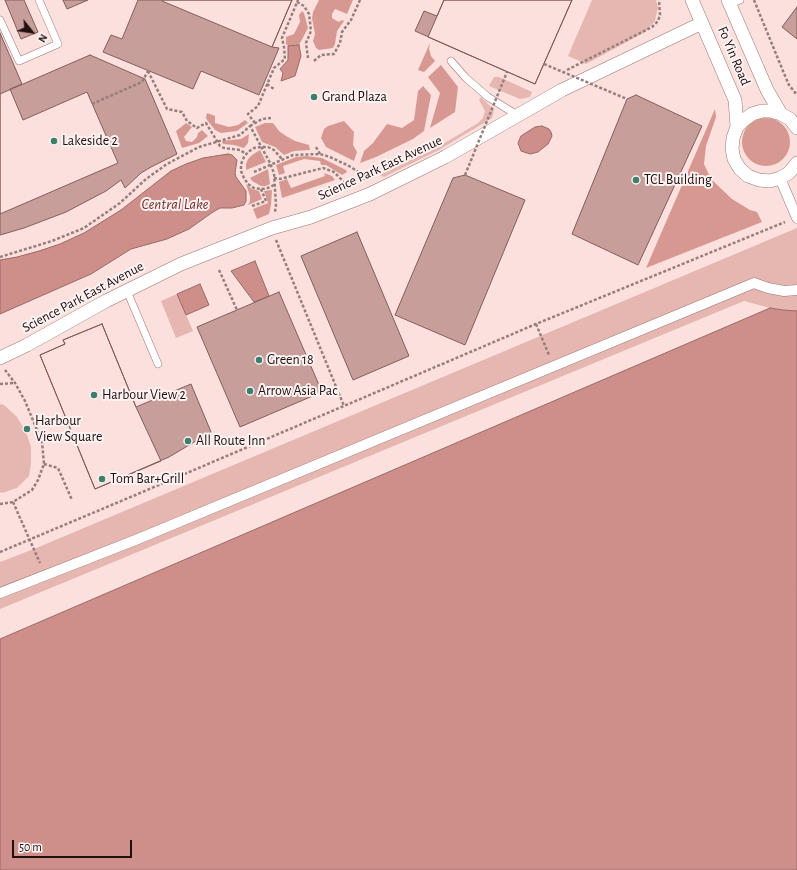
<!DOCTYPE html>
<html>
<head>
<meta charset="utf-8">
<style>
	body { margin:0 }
	#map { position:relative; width:797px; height:870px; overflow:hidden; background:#fbe0dd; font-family:"Alegreya Sans",sans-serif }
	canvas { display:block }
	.north { position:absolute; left:12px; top:12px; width:40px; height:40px; -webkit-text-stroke:3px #fbf2f1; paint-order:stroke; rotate:120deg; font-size:11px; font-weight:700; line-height:16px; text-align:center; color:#201110 }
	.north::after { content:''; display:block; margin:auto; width:14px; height:18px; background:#201110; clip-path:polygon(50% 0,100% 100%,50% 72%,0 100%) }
	.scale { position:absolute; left:12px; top:840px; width:120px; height:18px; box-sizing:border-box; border:2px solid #201110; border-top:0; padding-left:5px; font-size:12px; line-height:14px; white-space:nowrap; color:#201110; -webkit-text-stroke:3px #fbf2f1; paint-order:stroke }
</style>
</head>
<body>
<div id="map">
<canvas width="797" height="870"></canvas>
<div class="north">N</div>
<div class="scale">50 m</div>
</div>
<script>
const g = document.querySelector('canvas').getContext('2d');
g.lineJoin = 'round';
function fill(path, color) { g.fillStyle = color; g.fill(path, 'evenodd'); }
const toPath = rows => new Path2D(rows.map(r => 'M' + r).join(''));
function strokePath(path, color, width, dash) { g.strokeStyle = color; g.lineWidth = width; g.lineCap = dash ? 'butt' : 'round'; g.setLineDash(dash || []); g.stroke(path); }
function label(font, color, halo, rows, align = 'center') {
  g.font = font + ' "Alegreya Sans",sans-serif'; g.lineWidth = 4; g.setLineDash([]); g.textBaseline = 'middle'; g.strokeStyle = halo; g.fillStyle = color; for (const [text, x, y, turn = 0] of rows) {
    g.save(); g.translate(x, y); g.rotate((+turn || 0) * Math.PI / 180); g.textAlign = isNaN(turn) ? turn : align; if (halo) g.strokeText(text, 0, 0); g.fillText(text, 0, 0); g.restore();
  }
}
fill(toPath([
	[592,0,656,0,658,7,655,21,645,32,586,64,568,56],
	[494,77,499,77,532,92,530,97,520,99,489,86],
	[481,97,494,110,492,118,439,150,384,177,380,175,443,144,478,123,483,118,485,111,479,100],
	[797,228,797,311,783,310,770,308,744,301,0,609,0,562,34,549],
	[177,294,193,331,176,338,161,301],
	[0,404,4,405,17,417,26,432,31,447,31,464,29,476,17,488,2,493,0,492]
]), '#e6b6b1');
fill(toPath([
	[319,0,353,0,347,14,335,9,332,14,332,18,335,20,339,22,342,20,344,21,337,31,335,44,333,48,319,50,316,48,313,41,315,34,312,18,313,12],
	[302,11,304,13,308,28,299,45,288,46,286,44,286,37,294,34,300,22,299,15],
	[430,43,429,49,431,56,435,61,424,72,418,70],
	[441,65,458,87,455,112,430,128,440,93,428,77],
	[423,86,431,95,424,131,413,139,376,157,360,163,364,151,373,143,387,124,402,128,414,120,418,91],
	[715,109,716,117,706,146,704,164,711,179,732,199,750,210,757,212,762,222,646,268],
	[207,113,215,116,215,123,229,127,238,125,245,120,248,123,237,131,221,133,215,130,207,120,206,117],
	'742 142a24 24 0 1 1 48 0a24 24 0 1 1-48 0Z',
	[344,121,354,132,353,145,357,152,354,161,326,147,321,138,324,129,328,126],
	[186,123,192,127,184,137,186,141,192,142,197,137,198,133,202,130,208,136,199,143,182,148,176,131],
	[265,123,273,123,279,131,286,136,295,141,309,145,310,150,294,151,284,155,275,147,262,142,255,127],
	[249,134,248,143,244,148,234,145,223,144,222,141,241,139],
	[260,150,266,162,246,170,246,164,248,159,252,155],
	[306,156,322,158,346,170,347,172,342,175,326,165,321,165,320,161,304,159,283,166,285,173,279,175,276,165,296,157],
	[268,169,270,184,266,186,261,186,252,181,250,178],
	[324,173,332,176,335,180,282,198,279,182,287,179,291,188,325,176],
	[246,184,252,189,259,191,262,199,248,205,250,201,250,196],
	[272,190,271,205,269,214,257,219,253,209,268,203,264,191]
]), '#d79892');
const water = toPath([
	[299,45,301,56,295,76,281,81,283,73,280,69,288,60,288,46,299,45],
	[542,126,549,129,551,132,552,136,548,144,538,152,530,154,521,151,518,143,521,136,535,127,542,126],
	[228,154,232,155,237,160,235,173,236,177,246,191,246,201,244,205,232,208,220,208,213,212,189,229,167,239,131,249,91,274,0,314,0,260,17,257,39,251,60,244,84,233,121,210,171,171,186,164,203,158,228,154],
	[255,261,269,296,254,302,231,271,255,261],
	[200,284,209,305,186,315,177,294,200,284],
	[770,308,783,310,797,311,797,870,0,870,0,639,770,308]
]);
fill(water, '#ce8f8a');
strokePath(water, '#9a6965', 1);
const building = toPath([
	[5,0,24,0,38,32,21,39,5,0],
	[63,0,88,0,67,9,63,0],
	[138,0,292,0,272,47,279,48,259,95,201,71,193,89,103,52,111,35,122,39,138,0],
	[162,0,292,0,272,47,162,1,162,0],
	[444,0,572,0,535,84,415,31,424,11,437,16,444,0],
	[444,0,572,0,535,84,428,37,444,0],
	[797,7,797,39,782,27,797,7],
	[0,33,22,84,10,89,23,120,87,92,118,163,0,214,0,33],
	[90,55,145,79,177,154,151,167,141,173,125,188,121,180,106,191,66,212,24,228,0,235,0,94,90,55],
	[636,95,702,126,638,265,572,234,627,99,636,95],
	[465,175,525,200,465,345,395,315,453,178,465,175],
	[357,232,409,356,353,380,301,256,357,232],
	[279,292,322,392,240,427,197,327,279,292],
	[102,324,136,407,191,384,211,432,169,457,95,489,40,355,65,344,63,340,102,324],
	[102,324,136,407,161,461,95,489,40,355,65,344,63,340,102,324]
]);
fill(building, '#c79e9a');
strokePath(building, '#835d5a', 1);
const service = toPath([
	[730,4,740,0],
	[0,20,19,61,58,44,39,0],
	[451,61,466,78,488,97,517,115],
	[127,291,158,364]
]);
const pedestrian = toPath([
	[780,178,797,218],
	[0,593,138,539,754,283,768,288,784,291,797,290]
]);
const minor = toPath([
	[692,0,735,100,737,127],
	[728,0,767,90,781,114],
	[797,128,790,119,781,114,771,111,762,111,752,114,744,120,737,127,733,138,732,149,734,159,740,169,748,176,759,180,770,181,780,178,789,173,797,163],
	[0,358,27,345,106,301,181,264,272,228,311,217,370,194,445,157,562,90,702,23]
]);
strokePath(service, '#9c7571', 8);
strokePath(pedestrian, '#9c7571', 11);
strokePath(minor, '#9c7571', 14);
strokePath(toPath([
	[754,0,783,71,789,85,797,95],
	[297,2,304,6,309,14,311,31,306,43,308,58],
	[314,61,321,55,334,54,340,43,342,32,351,20,360,0],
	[567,70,652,27,658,21,660,15,659,0],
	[148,71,167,109,182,112,187,121,197,128,206,123,220,146,224,148,240,150,246,154],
	[267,84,274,89],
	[92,104,142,82,148,71],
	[255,123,248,114,258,106,274,68,285,59,284,47,282,38,298,0],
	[250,126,262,119,271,118],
	[316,147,320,154],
	[254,172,293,155,320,154,330,157,351,167,364,176,365,181],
	[274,178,280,179,323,168,334,172,346,184],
	[274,185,268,188,261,189,254,188,248,184,244,178,241,171,241,164,244,157,248,152,254,148,261,147,268,147,274,150,282,159],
	[252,206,266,201,261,189],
	[276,240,344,406],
	[0,257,52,241,84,228,120,203,146,179,167,164,199,147,240,135,250,126,269,161,274,173,276,205,275,212],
	[219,270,237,310],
	[536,324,549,355],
	[0,384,14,383],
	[44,464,58,468,72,500],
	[13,502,40,563],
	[0,504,13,502,32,490,38,480,44,464,42,442,25,401,15,383,5,370],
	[0,552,133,496,536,324,785,222]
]), '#957f7d', 2.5, [3, 2]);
strokePath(service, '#fff', 7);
strokePath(pedestrian, '#fff', 10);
strokePath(minor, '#fff', 13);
strokePath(toPath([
	[544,64,627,99],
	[465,175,507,72]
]), '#957f7d', 2.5, [3, 2]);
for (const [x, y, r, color] of [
	[314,97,4,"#3d7e6e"],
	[54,141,4,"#3d7e6e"],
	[636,180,4,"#3d7e6e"],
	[259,360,4,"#3d7e6e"],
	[250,391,4,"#3d7e6e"],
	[94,395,4,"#3d7e6e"],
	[27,429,4,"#3d7e6e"],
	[188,441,4,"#3d7e6e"],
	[102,479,4,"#3d7e6e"]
]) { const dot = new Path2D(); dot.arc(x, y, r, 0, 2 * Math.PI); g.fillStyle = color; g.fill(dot); strokePath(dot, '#fbf2f1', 1.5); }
label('14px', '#201110', '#fbf2f1', [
	["Fo Yin Road",734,56,67],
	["Science Park East Avenue",380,168,-25],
	["Science Park East Avenue",83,297,-28]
]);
label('14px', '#201110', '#fbf2f1', [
	["Grand Plaza",322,97],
	["Lakeside 2",62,141],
	["TCL Building",644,180],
	["Green 18",267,360],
	["Arrow Asia Pac",258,391],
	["Harbour View 2",102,395],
	["Harbour",35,421],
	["View Square",35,437],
	["All Route Inn",196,441],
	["Tom Bar+Grill",110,479]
], 'left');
label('italic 15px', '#762a28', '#fbf2f1', [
	["Central Lake",175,204]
]);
</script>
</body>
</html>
